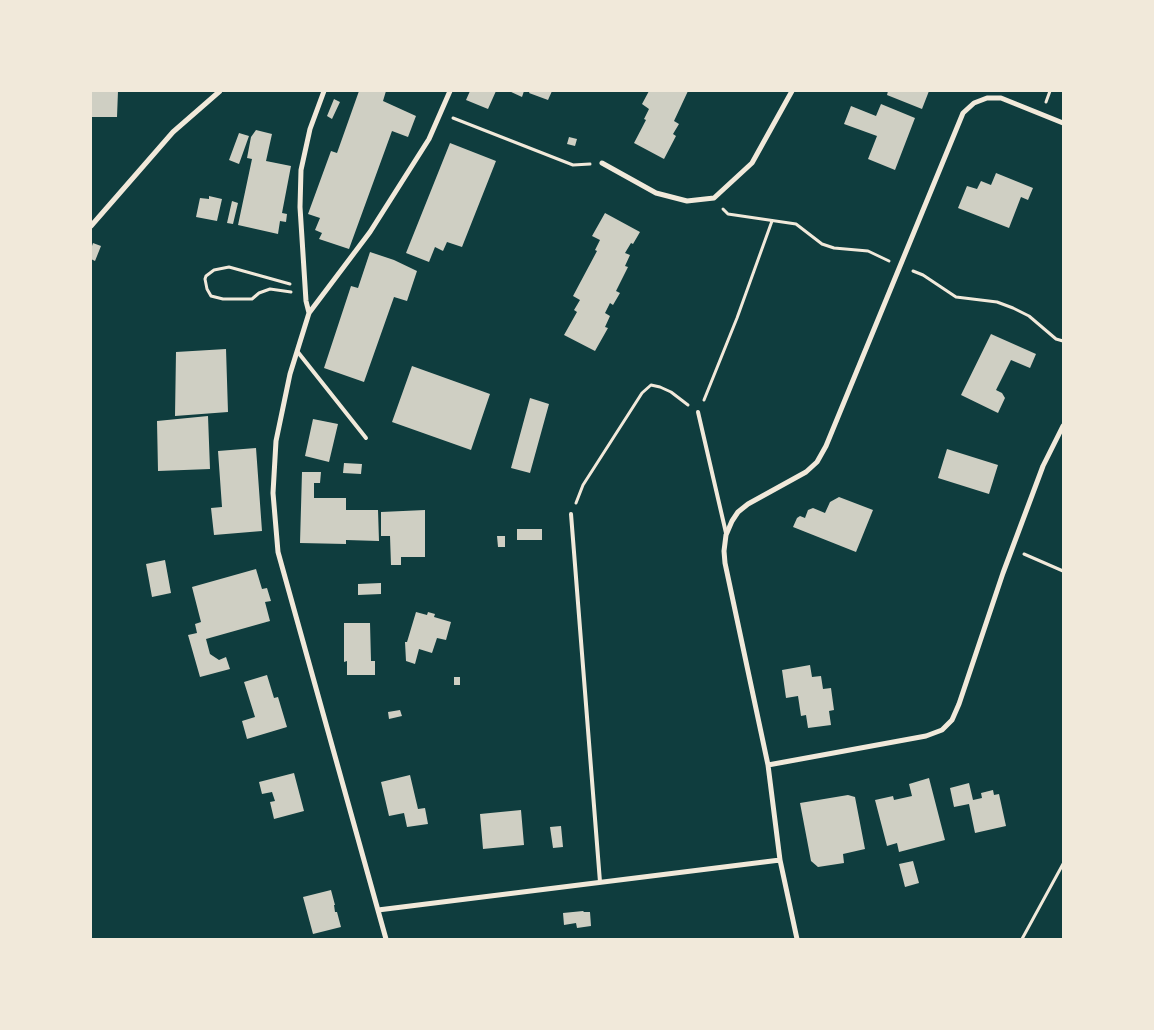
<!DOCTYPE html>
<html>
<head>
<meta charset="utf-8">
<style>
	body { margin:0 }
	#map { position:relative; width:1154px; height:1030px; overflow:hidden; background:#0f3d3e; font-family:"PT Sans Narrow",sans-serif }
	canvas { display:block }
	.frame { position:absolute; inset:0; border:92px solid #f1e9da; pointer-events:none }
</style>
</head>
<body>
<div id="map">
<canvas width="1154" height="1030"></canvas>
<div class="frame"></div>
</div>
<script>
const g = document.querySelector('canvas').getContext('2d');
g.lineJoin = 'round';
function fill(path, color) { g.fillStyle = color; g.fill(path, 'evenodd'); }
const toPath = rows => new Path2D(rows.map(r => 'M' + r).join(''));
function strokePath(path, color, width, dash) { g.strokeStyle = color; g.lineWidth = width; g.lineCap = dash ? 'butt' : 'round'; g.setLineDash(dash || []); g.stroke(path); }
fill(toPath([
	[91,91,118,91,117,117,91,117],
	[359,91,386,91,383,101,416,116,408,137,392,131,349,249,319,239,322,233,315,230,320,218,308,214,331,151,337,153],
	[470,91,496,91,488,109,466,100],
	[509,91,524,91,522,97],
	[530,91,552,91,548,100,529,93],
	[649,91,688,91,674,121,679,124,673,134,676,136,664,159,634,143,646,120,644,119,649,109,642,104],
	[888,91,929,91,922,109,887,95],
	[334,99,340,102,332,119,327,116],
	[881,104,915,118,895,170,868,159,877,136,844,124,851,106,876,116],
	[256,130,272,134,266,161,291,166,282,213,287,214,286,222,280,221,278,234,238,225,252,159,247,158,251,137],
	[239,133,249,136,239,164,229,160],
	[569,137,577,139,575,146,567,144],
	[450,143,496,161,462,247,447,242,443,251,435,247,429,262,406,253],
	[996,173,1033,188,1028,200,1021,197,1009,228,958,208,967,186,977,189,981,181,991,185],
	[209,196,222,199,217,221,196,217,200,198,209,199],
	[232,201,238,203,233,224,227,223],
	[605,213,640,232,633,244,631,243,625,253,630,255,625,266,628,267,616,291,620,293,613,305,610,303,605,313,610,316,605,327,608,328,595,351,564,335,577,312,574,310,580,300,573,296,597,251,595,250,600,240,592,236],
	[93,243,101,246,95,261,91,259,91,249],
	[370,252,394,260,417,271,407,301,394,297,364,382,324,368,351,286,358,288],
	[991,334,1036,354,1030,368,1011,360,996,390,1002,393,1005,398,998,413,961,395],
	[226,349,228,412,175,416,176,352],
	[412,366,490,394,471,450,392,422],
	[530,398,549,404,530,473,511,468],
	[208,416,210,469,158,471,157,421],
	[313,419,338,424,329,462,305,456],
	[256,448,262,531,214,535,211,508,222,507,218,451],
	[947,449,998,465,989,494,938,478],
	[344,463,362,464,361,474,343,473],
	[302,472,321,472,320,483,314,483,314,498,346,498,346,510,378,510,379,541,346,540,346,544,300,543],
	[839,497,873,510,856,552,793,527,797,518,800,516,805,518,808,510,813,508,825,513,830,502],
	[425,510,425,557,401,557,401,565,391,565,390,536,381,536,381,512],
	[517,529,542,529,542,540,517,540],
	[497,536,505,536,505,547,498,547],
	[165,560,171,593,152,597,146,564],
	[256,569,262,589,267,588,271,601,265,602,270,621,206,639,210,654,219,660,226,657,230,669,200,677,188,635,197,633,195,624,201,622,192,587],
	[381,583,381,594,358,595,358,584],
	[416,612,427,615,428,612,435,614,434,617,451,622,446,640,437,638,432,653,419,649,415,664,406,661,405,642,407,642],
	[344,623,370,623,371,661,375,661,375,675,347,675,347,661,344,662],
	[810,665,812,677,821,676,823,689,831,688,834,710,829,711,831,725,808,728,806,715,801,716,798,696,786,698,782,670],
	[267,675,274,698,278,697,287,727,247,739,242,721,255,717,244,682],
	[454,677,460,677,460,685,454,685],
	[400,710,402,716,389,719,388,712],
	[294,773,304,811,274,819,270,802,275,801,272,792,262,794,259,782],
	[410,775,418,809,425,808,428,824,407,827,404,813,389,816,381,782],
	[929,778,945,840,899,852,897,843,887,846,875,800,893,796,894,800,912,796,909,784],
	[969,783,973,800,982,798,981,793,993,790,994,795,999,794,1006,826,975,833,969,804,954,807,950,788],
	[848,795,855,797,865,849,843,854,844,863,818,867,811,861,800,803],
	[521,810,524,845,483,849,480,814],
	[561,826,563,847,553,848,550,827],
	[913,861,919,883,905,887,899,864],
	[331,890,335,905,334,905,335,912,337,912,341,927,313,934,303,897],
	[583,911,584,912,590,912,591,926,577,928,576,923,564,925,563,913]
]), '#cfcfc3');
strokePath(toPath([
	[1046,102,1050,91],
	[453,118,573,165,590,164],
	[723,209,728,214,796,224,822,244,834,248,868,251,889,261],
	[913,271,923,275,956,297,997,302,1013,308,1029,316,1056,339,1063,341],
	[290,284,229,267,214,270,206,276,205,279,207,289,211,296,223,299,252,299,259,293,270,289,291,292],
	[704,400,737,318,772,221],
	[576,503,583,485,642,393,651,385,660,387,671,392,688,405],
	[1024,554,1063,571],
	[1022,939,1063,864]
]), '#f1e9da', 3);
strokePath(toPath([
	[297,351,366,438],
	[698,412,726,533],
	[571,514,600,882]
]), '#f1e9da', 4);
strokePath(toPath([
	[602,163,656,193,687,201,714,198,752,163,792,91],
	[91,226,173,132,220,91],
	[309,313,306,301,300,207,301,170,310,129,324,91],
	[768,765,926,736,942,730,952,720,959,704,1003,573,1043,466,1063,426],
	[378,910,780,860],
	[386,939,278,552,273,493,276,441,290,374,309,313,370,232,429,139,450,91],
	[797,939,780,860,768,765,725,563,724,551,726,535,732,521,738,512,748,504,806,472,817,462,826,446,963,113,974,103,987,98,1001,98,1063,123]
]), '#f1e9da', 5);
</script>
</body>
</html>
